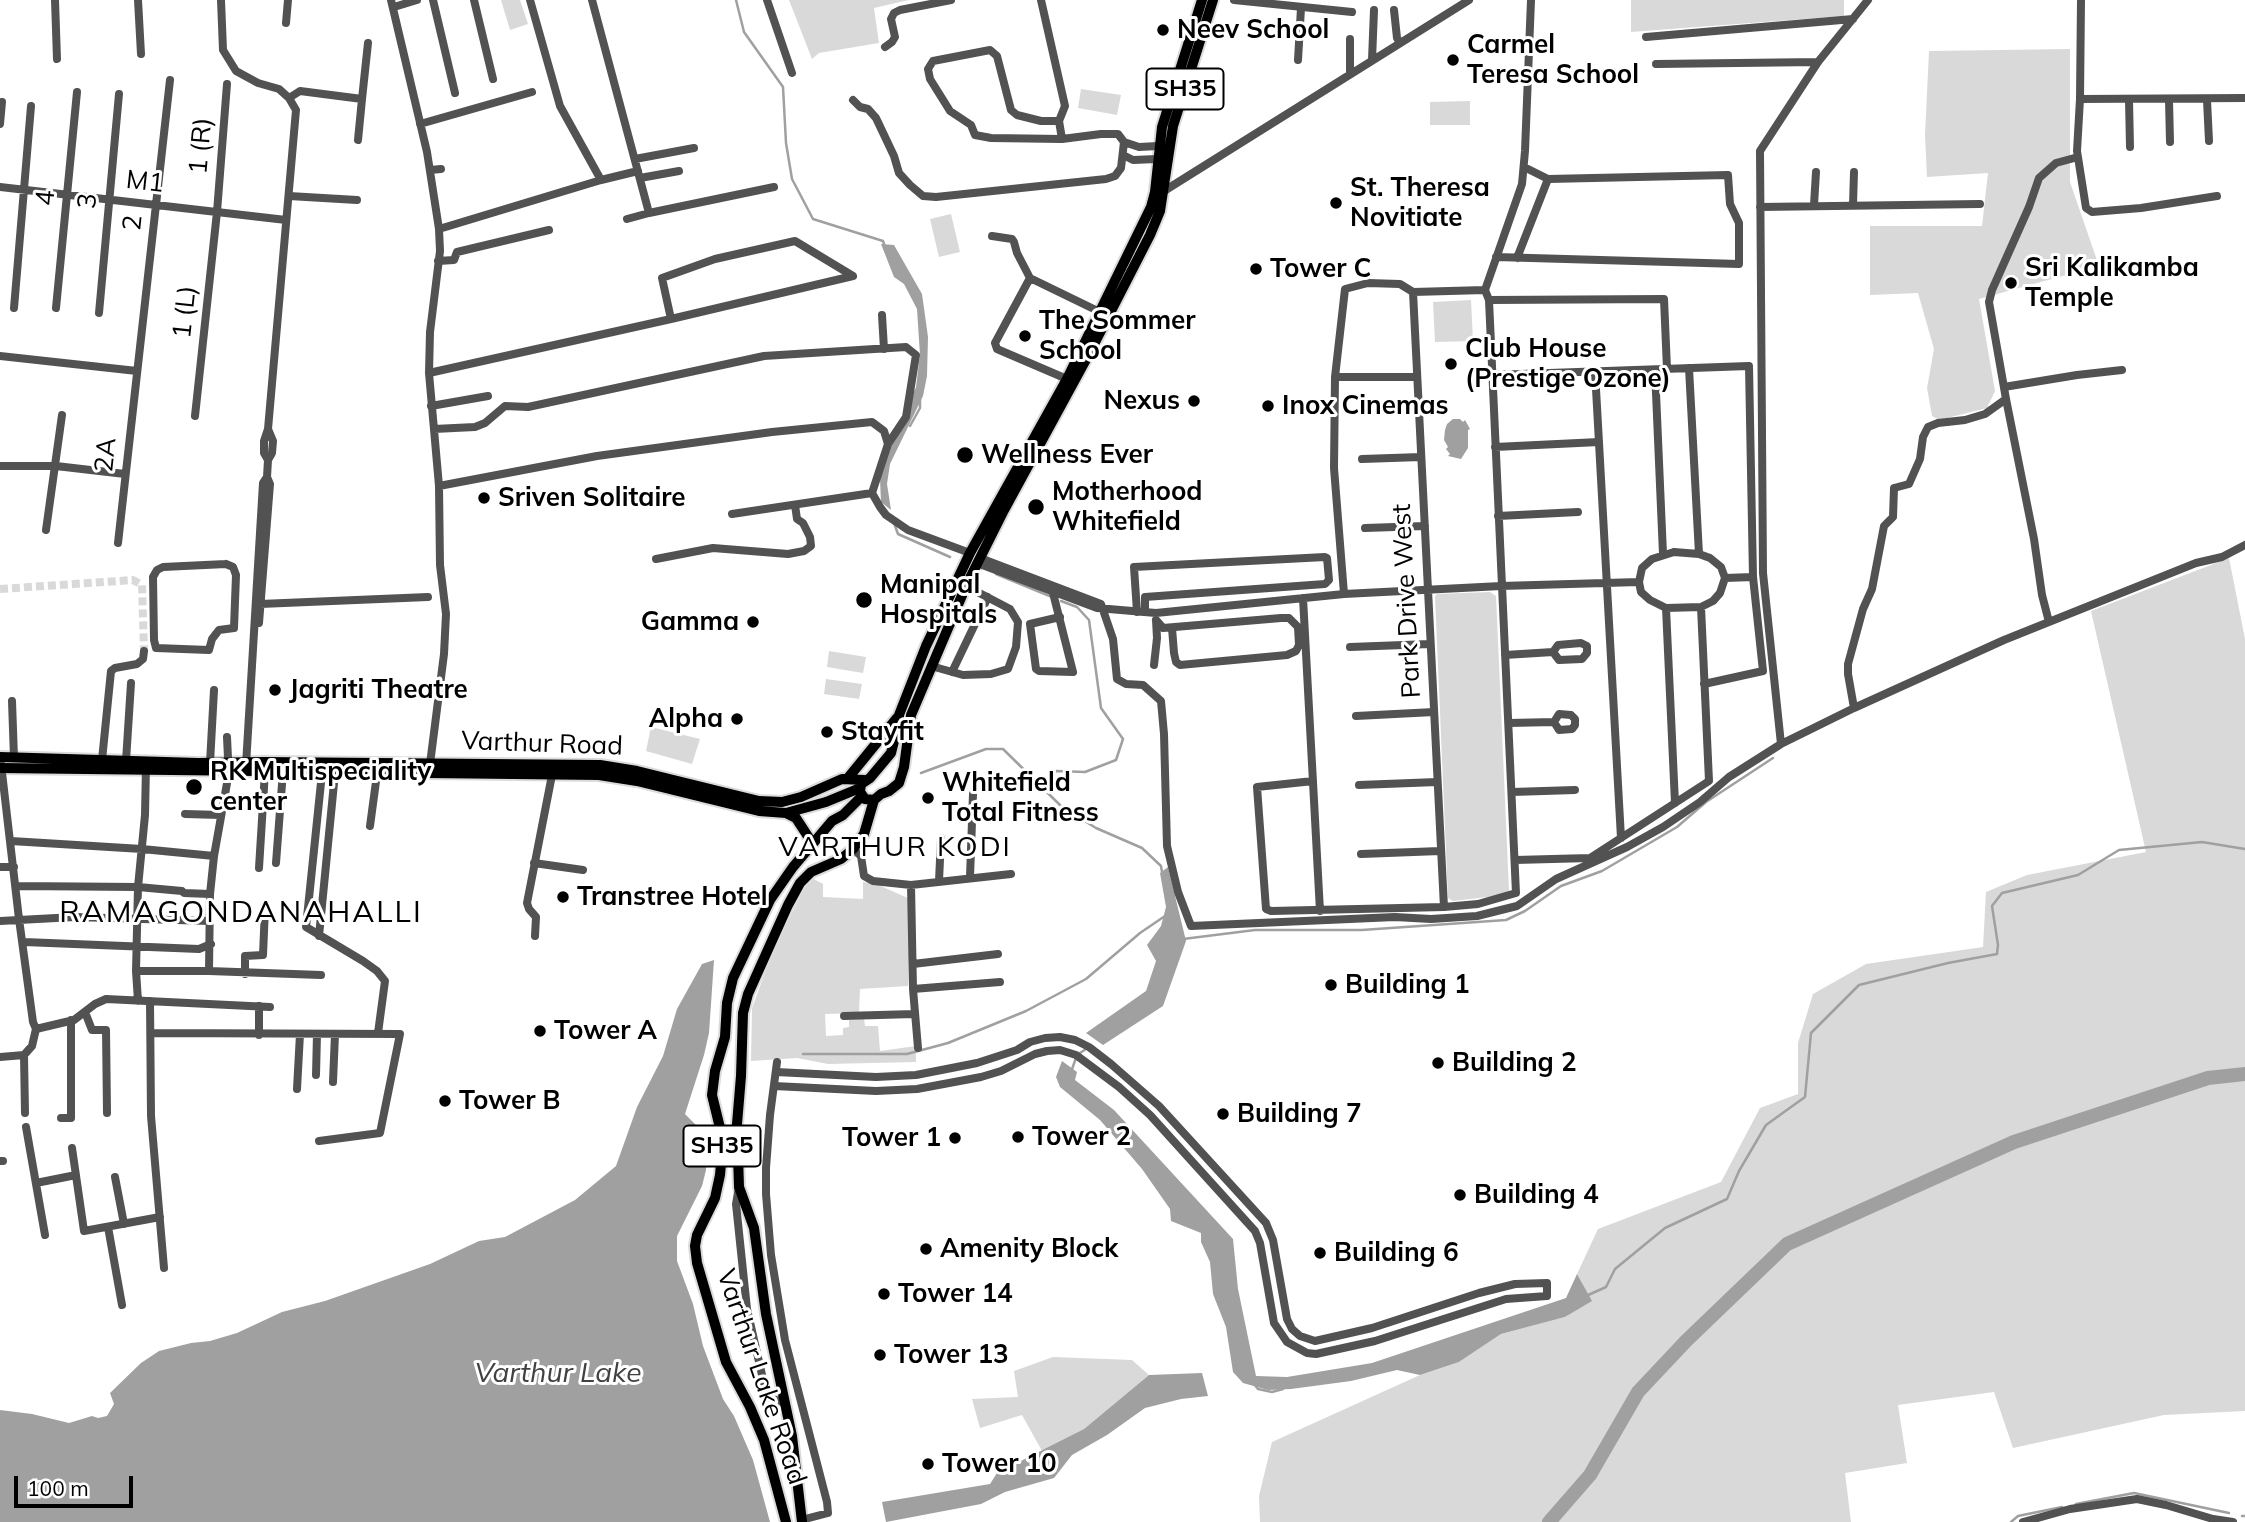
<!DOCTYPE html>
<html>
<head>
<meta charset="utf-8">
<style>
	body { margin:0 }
	#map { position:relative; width:2245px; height:1522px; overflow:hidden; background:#fff; font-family:Mulish,sans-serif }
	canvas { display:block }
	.scale { position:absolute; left:14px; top:1476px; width:119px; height:32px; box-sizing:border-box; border:4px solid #000; border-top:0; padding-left:9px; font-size:21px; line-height:24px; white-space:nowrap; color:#000; -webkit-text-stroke:5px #fff; paint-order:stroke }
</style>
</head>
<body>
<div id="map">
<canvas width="2245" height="1522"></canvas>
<div class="scale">100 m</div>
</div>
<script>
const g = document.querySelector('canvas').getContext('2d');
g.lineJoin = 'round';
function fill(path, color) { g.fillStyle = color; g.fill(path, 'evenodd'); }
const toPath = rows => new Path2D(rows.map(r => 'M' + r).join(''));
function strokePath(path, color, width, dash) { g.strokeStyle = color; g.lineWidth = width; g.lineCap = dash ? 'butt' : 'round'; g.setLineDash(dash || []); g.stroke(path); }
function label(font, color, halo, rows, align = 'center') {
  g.font = font + ' Mulish,sans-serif'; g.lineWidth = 6; g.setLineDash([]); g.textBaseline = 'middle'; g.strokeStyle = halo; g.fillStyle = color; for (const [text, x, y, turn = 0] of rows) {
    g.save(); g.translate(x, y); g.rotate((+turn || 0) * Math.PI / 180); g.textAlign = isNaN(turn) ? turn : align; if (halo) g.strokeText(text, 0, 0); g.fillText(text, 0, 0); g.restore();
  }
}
fill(toPath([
	[501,0,520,0,528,24,510,30],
	[789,0,909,0,874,8,879,43,819,53,812,59],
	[1631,0,1844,0,1844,16,1631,32],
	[2070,49,2070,182,2099,266,1979,299,1995,391,1987,408,1939,420,1932,416,1927,388,1934,349,1918,293,1870,295,1870,226,1982,226,1988,173,1927,177,1925,135,1929,51],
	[1081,89,1121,95,1117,115,1078,108],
	[1470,101,1470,125,1430,125,1430,102],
	[951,214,960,252,939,257,930,219],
	[1471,300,1473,341,1435,342,1433,302],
	[2229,558,2245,639,2245,1411,2164,1415,2013,1448,1994,1392,1898,1405,1907,1463,1845,1473,1851,1522,1260,1522,1259,1496,1272,1442,1420,1375,1459,1362,1501,1334,1565,1317,1591,1301,1577,1274,1598,1229,1721,1182,1760,1108,1798,1094,1798,1043,1813,994,1866,964,1983,947,1986,892,2027,875,2146,852,2091,611],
	[1490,592,1496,596,1509,891,1505,895,1453,901,1448,898,1435,596,1437,594],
	[829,651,866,657,863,673,827,667],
	[826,679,862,684,859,699,824,694],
	[651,727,700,739,692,764,646,751],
	[810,877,823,884,823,897,863,899,863,882,876,884,910,899,908,986,860,989,859,1013,825,1014,826,1036,843,1035,843,1028,849,1027,849,1020,864,1019,865,1026,878,1026,880,1051,916,1046,916,1062,828,1064,797,1058,751,1061,752,1008,773,951],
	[1053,1357,1132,1360,1149,1375,1084,1429,1042,1451,1022,1415,980,1428,972,1399,1018,1397,1014,1371]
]), '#d9d9d9');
fill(toPath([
	[881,244,894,245,922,294,928,337,927,376,923,396,890,464,887,484,891,510,881,502,880,479,885,460,916,387,920,355,917,309,904,284,894,277],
	[1453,419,1460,419,1463,422,1465,420,1470,429,1468,430,1468,448,1461,459,1448,456,1450,454,1446,449,1448,447,1444,440,1445,430,1447,424],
	[1168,867,1186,941,1163,1006,1103,1045,1086,1033,1146,991,1156,961,1147,945,1161,926,1166,907,1160,873],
	[714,960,709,1033,704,1055,685,1114,698,1127,705,1138,707,1153,706,1170,702,1186,677,1236,677,1261,693,1304,703,1346,723,1399,734,1416,753,1460,770,1522,0,1522,0,1410,32,1414,69,1423,92,1416,98,1418,107,1416,114,1404,110,1393,141,1363,159,1351,191,1343,210,1341,237,1333,282,1312,325,1301,430,1264,479,1241,505,1237,575,1200,616,1166,637,1107,663,1056,677,1009,702,964],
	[1062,1061,1077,1072,1075,1080,1114,1110,1233,1239,1238,1289,1256,1376,1287,1377,1372,1363,1566,1298,1577,1274,1592,1301,1565,1317,1501,1334,1459,1362,1420,1375,1397,1370,1351,1381,1291,1389,1268,1390,1243,1383,1233,1372,1226,1327,1213,1294,1210,1262,1201,1242,1201,1233,1171,1221,1170,1209,1142,1169,1100,1120,1060,1087,1056,1077],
	[1202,1373,1208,1396,1181,1399,1145,1408,1107,1435,1072,1455,1054,1478,1005,1492,981,1504,886,1522,882,1502,990,1484,997,1473,1084,1429,1149,1375]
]), '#a0a0a0');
strokePath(toPath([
	[736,0,744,32,783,87,786,143,792,179,813,219,883,241,885,247],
	[910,426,920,408,920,400],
	[894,523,898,534,950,557],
	[996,574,1052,597],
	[921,773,986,749,1003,749,1062,807,1096,828,1142,848,1161,866,1162,872],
	[1046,789,1047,777,1056,771,1085,772,1116,760,1123,739,1101,708,1089,620,1077,607,1061,601],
	[1183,939,1255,930,1362,930,1506,920,1525,911,1561,886,1602,871,1677,827,1706,802,1773,758],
	[803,1054,907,1054,948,1043,1026,1011,1086,979,1140,933,1165,916],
	[1071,1072,1077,1055,1086,1049],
	[1586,1296,1606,1287,1615,1269,1665,1228,1727,1199,1739,1171,1766,1125,1805,1097,1811,1033,1859,985,1948,963,1997,954,1998,945,1992,906,2002,893,2078,875,2119,850,2202,842,2245,849],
	[1254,1384,1258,1389,1272,1392,1283,1389],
	[2076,1504,2134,1493,2229,1513],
	[2242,1516,2245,1516],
	[2011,1522,2018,1516,2062,1507]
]), '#a0a0a0', 2.5);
strokePath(toPath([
	[1549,1522,1590,1475,1638,1392,1686,1341,1787,1244,2014,1142,2208,1078,2245,1074]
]), '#a0a0a0', 14);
strokePath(toPath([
	[0,589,133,580,142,585,144,651]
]), '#d9d9d9', 8, [8, 4]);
const major = toPath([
	[1202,0,1162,127,1155,192,1151,207,1067,379,970,553,926,646,899,715,899,721,891,753,870,778,861,784,860,792,865,799,874,800,881,794,889,791,899,783,904,767,911,715,966,586,1004,510,1090,352,1150,235,1160,211,1173,126,1213,0],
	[0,757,198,763,264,762,600,765,637,771,759,801,782,802,801,797,842,779,864,780],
	[0,768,599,775,637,781,759,811,786,813,826,802,860,788],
	[848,778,897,718],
	[786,813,796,818,809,838,810,847],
	[786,1522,764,1440,750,1407,726,1362,697,1263,695,1246,697,1235,715,1198,720,1175,722,1153,721,1132,712,1095,715,1071,725,1037,727,1003,733,978,770,900,793,867,832,821,843,815,862,796],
	[802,1522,792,1436,766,1314,754,1228,739,1187,737,1124,741,1076,743,1013,748,994,788,905,800,883,811,872,841,859,853,849,864,834,874,800]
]);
strokePath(major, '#dbdbdb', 14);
strokePath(toPath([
	[55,0,57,59],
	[138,0,141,54],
	[221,0,223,50,236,71,258,83,279,89,289,98,296,110,268,429,264,441,264,453,268,460],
	[391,0,427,152,439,229,440,251,430,332,429,373,439,486,440,565,446,614,444,654,430,764],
	[433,0,455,93],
	[474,0,493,79],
	[530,0,560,106,601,180],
	[592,0,649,213,774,187],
	[767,0,792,73],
	[1234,0,1352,12],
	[2081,0,2080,99,2245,98],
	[394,7,417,0],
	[1394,10,1397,38,1400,43],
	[286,23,288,0],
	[1646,37,1853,19],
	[885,47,892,42,895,37,891,19,894,13,900,10,951,0],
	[1298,60,1301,8],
	[1372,60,1374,10],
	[1656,64,1818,62],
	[1350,74,1350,39],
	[289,98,300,91,362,99,368,43],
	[2080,99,2077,151,2086,208,2092,212,2141,208,2217,196],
	[853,100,860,107,868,109,876,118,894,156,899,173,910,185,923,196,936,197,1106,179,1115,176,1121,168,1124,142,1118,134,1101,134,1062,139,1059,121,1065,106,1041,0],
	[2129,100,2130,147],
	[2169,100,2170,142],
	[2207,100,2209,141],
	[1059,121,1041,121,1017,115,1011,110,997,56,990,50,933,61,928,69,930,79,950,111,971,125,975,135,991,138,1062,139],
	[0,124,2,102],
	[420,124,532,92],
	[358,140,362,99],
	[1124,142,1139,147,1158,146],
	[1123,155,1133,160,1157,159],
	[635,159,694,148],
	[430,170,441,169],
	[640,178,679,171],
	[0,187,286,220],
	[1164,191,1469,0],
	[289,196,357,200],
	[1814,205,1816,172],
	[1853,205,1854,172],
	[1760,207,1980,204],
	[627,219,649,213],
	[439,229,601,180,638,171],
	[992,236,1012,239,1014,242,1017,253,1030,278],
	[1496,257,1739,264,1739,223,1730,204,1728,175,1548,179,1524,167],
	[1517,258,1548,179],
	[438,261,454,260,457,252,549,230],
	[1413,292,1444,907],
	[1413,292,1485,290],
	[1489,300,1664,299,1667,369],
	[14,308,31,106],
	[56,308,77,92],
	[99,313,119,94],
	[882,315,884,349],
	[0,356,137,371],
	[1689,368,1699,554],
	[1655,370,1663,554],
	[1595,371,1621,838],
	[429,373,671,319,853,276,795,241,715,259,662,278,671,319],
	[1492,375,1749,366,1753,577,1725,578],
	[1335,377,1417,377],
	[1067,379,997,349,995,343,1030,278,1100,312],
	[2004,387,2077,375,2122,370],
	[431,406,488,396],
	[195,416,217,212,227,84],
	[434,429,475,427,485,423,505,406,528,407,764,356,906,347,916,355,906,417,888,444],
	[1495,447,1599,442],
	[1362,459,1421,457],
	[0,466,56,466,125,474],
	[439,486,597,456,772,432,872,422,884,431,888,444,872,493,880,507,886,515,908,530,970,553],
	[732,514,872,493],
	[1498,516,1578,512],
	[1365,528,1425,526],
	[46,530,62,415],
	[118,543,170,80],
	[1674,552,1699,554,1710,558,1721,567,1725,578,1720,593,1713,601,1701,607,1666,608,1650,600,1641,592,1639,582,1642,568,1652,559,1674,552],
	[980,558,1101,604,1113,639,1117,679,1126,684,1143,685,1161,701,1164,734,1167,846,1178,892,1191,926,1395,917,1431,919,1477,916,1517,906,1556,879,1627,847,1663,827,1700,802,1729,777,1781,744,1854,708,2004,640,2196,563,2222,557,2245,545],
	[656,559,713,548,788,554,804,551,811,546,810,537,803,523,797,519,795,505],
	[977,563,1097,608,1156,613,1344,594,1501,586,1639,582],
	[226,564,233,567,236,575,234,628,219,630,212,639,209,650,156,648,154,640,153,577,157,570,163,567,226,564],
	[1053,593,1073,672,1039,671,1036,669,1030,624,1060,617],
	[1344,594,1334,468,1335,377,1345,289,1368,283,1400,284,1413,292],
	[1303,598,1320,911],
	[260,604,428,597],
	[1666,608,1675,803],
	[1137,612,1134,567,1325,557,1327,558,1329,580,1325,584,1145,597,1145,612],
	[1156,620,1163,628,1281,618,1289,618,1298,627,1299,645,1296,651,1287,655,1180,665,1176,662,1174,653,1172,628],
	[2049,622,2042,595,2034,539,2006,399,1989,302,1992,290,2029,207,2039,178,2056,163,2078,157],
	[259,623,270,484,267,477],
	[1350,647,1430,644],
	[1505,655,1553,652,1558,645,1581,643,1587,646,1587,653,1582,659,1559,660,1553,652],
	[1154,665,1157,638,1156,620],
	[931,666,963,675,991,674,1008,669,1016,647,1018,622,1010,609,966,586],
	[952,672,988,597],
	[1704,684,1763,671,1753,577],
	[12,701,14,758],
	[1854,708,1848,674,1848,664,1863,609,1872,589,1884,526,1893,517,1894,488,1909,484,1920,459,1923,437,1928,427,1938,423,1965,420,1985,414,2006,399],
	[1356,716,1434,712],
	[1509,723,1554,722,1559,714,1571,715,1575,719,1575,725,1572,729,1559,730,1554,722],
	[227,737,228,758],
	[1781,744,1763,573,1760,151,1818,62,1868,0],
	[102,760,111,671,115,668,137,664,143,659,144,651],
	[126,761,131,683],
	[210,763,214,690],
	[246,765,263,483,267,477,268,460,272,453,273,441,268,429],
	[322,773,306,927,363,961,377,971,385,981,378,1033],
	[1313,781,1257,787,1266,909,1271,911,1444,907,1478,904,1516,893,1489,300,1485,290,1522,184,1525,151,1531,0],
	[1359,785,1437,782],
	[1512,792,1575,790],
	[185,814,221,815],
	[370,826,377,774],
	[11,841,142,849,214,856],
	[853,849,861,856,864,876,873,881,911,885,1011,874],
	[1361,854,1440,851],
	[1515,860,1590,858,1709,781,1701,607],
	[276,863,283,771],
	[534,863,583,870],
	[0,867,14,867],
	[259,868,265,771],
	[970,877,973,794],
	[939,881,941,838],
	[911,885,913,989,918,1048],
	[16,886,138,887,182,891,184,893,210,894],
	[0,921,75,917,210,921],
	[319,936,335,773],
	[535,936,536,917,529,909,527,903,552,775],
	[24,942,199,949,211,944],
	[913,964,998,954],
	[136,971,209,971,321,975],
	[209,971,210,894,214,856,229,772],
	[245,974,245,956,263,955,265,908],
	[913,989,1000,982],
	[138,1001,136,971,138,887,145,815,146,765],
	[150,1001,151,1116,164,1268],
	[259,1006,259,1035],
	[85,1012,92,1030,106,1030,107,1113],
	[844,1016,914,1014],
	[36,1029,74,1020,95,1004,106,999,270,1007],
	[151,1033,400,1034,380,1133,319,1141],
	[24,1055,25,1113],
	[0,1057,24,1055,32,1046,36,1029,33,1022,19,919,1,764],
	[777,1062,770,1115,766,1168,766,1194,771,1255,785,1340,827,1502,828,1513,801,1520],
	[316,1075,317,1034],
	[333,1082,335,1034],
	[774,1086,876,1091,917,1089,981,1077,1001,1071,1035,1054,1047,1051,1060,1050,1076,1055,1119,1087,1150,1115,1255,1231,1260,1243,1274,1323,1287,1342,1307,1353,1316,1354,1375,1341,1506,1299,1547,1296,1547,1283,1515,1284,1479,1293,1372,1328,1315,1341,1300,1336,1292,1329,1287,1319,1273,1240,1266,1223,1159,1106,1111,1064,1089,1047,1075,1040,1060,1037,1045,1038,1030,1042,1017,1050,977,1063,916,1075,876,1077,776,1072],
	[297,1089,300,1034],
	[61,1118,71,1118,71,1020],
	[26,1127,45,1235],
	[72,1148,84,1231,160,1217],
	[0,1161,3,1161],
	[115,1177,124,1224],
	[36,1183,76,1175],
	[739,1187,736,1204,747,1309,767,1397,785,1403],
	[108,1227,122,1305],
	[2023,1522,2070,1509,2137,1499,2166,1505,2213,1519,2233,1522]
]), '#525252', 8);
strokePath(major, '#000', 10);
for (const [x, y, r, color] of [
	[1163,30,7,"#000"],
	[1453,60,7,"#000"],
	[1336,203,7,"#000"],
	[1256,269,7,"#000"],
	[2011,283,7,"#000"],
	[1025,336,7,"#000"],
	[1451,364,7,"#000"],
	[1194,401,7,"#000"],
	[1268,406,7,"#000"],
	[965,455,9,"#000"],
	[484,498,7,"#000"],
	[1036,507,9,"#000"],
	[864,600,9,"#000"],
	[753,622,7,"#000"],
	[275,690,7,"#000"],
	[737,719,7,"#000"],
	[827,732,7,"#000"],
	[194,787,9,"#000"],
	[928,798,7,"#000"],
	[563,897,7,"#000"],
	[1331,985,7,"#000"],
	[540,1031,7,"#000"],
	[1438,1063,7,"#000"],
	[445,1101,7,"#000"],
	[1223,1114,7,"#000"],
	[1018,1137,7,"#000"],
	[955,1138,7,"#000"],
	[1460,1195,7,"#000"],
	[926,1249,7,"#000"],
	[1320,1253,7,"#000"],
	[884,1294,7,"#000"],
	[880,1355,7,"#000"],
	[928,1464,7,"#000"]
]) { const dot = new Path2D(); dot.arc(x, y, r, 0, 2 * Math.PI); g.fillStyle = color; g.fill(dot); strokePath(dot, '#fff', 2.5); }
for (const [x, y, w] of [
	[1185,89,77],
	[722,1146,77]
]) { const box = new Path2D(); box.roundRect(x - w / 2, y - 20.5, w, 41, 5); g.fillStyle = '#fff'; g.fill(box); strokePath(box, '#000', 2); }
label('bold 24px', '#000', null, [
	["SH35",1185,89],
	["SH35",722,1146]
]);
label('bold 26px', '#000', '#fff', [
	["Neev School",1177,30],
	["Carmel",1467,45],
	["Teresa School",1467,75],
	["St. Theresa",1350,188],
	["Novitiate",1350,218],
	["Sri Kalikamba",2025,268],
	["Temple",2025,298],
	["Tower C",1270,269],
	["The Sommer",1039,321],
	["School",1039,351],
	["Club House",1465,349],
	["(Prestige Ozone)",1465,379],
	["Nexus",1180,401,"right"],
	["Inox Cinemas",1282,406],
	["Wellness Ever",981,455],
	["Motherhood",1052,492],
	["Whitefield",1052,522],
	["Sriven Solitaire",498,498],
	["Manipal",880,585],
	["Hospitals",880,615],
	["Gamma",739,622,"right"],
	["Jagriti Theatre",289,690],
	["Alpha",723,719,"right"],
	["Stayfit",841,732],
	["RK Multispeciality",210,772],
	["center",210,802],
	["Whitefield",942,783],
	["Total Fitness",942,813],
	["Transtree Hotel",577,897],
	["Building 1",1345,985],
	["Tower A",554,1031],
	["Building 2",1452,1063],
	["Tower B",459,1101],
	["Building 7",1237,1114],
	["Tower 2",1032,1137],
	["Tower 1",941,1138,"right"],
	["Building 4",1474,1195],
	["Amenity Block",940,1249],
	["Building 6",1334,1253],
	["Tower 14",898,1294],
	["Tower 13",894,1355],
	["Tower 10",942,1464]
], 'left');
label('26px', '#000', '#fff', [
	["1 (R)",201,146,-85],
	["M1",145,182,6],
	["4",46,198,-85],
	["3",88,201,-85],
	["2",133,223,-84],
	["1 (L)",185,312,-84],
	["2A",106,455,-84],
	["Park Drive West",1407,601,-93],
	["Varthur Road",542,744,2],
	["Varthur Lake Road",761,1377,71]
]);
g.letterSpacing = '2px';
label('28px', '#000', '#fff', [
	["VARTHUR KODI",895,848]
]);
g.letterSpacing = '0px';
label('italic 28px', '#414141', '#fff', [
	["Varthur Lake",558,1374]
]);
g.letterSpacing = '2px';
label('30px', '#000', '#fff', [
	["RAMAGONDANAHALLI",241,913]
]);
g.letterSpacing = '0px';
</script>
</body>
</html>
